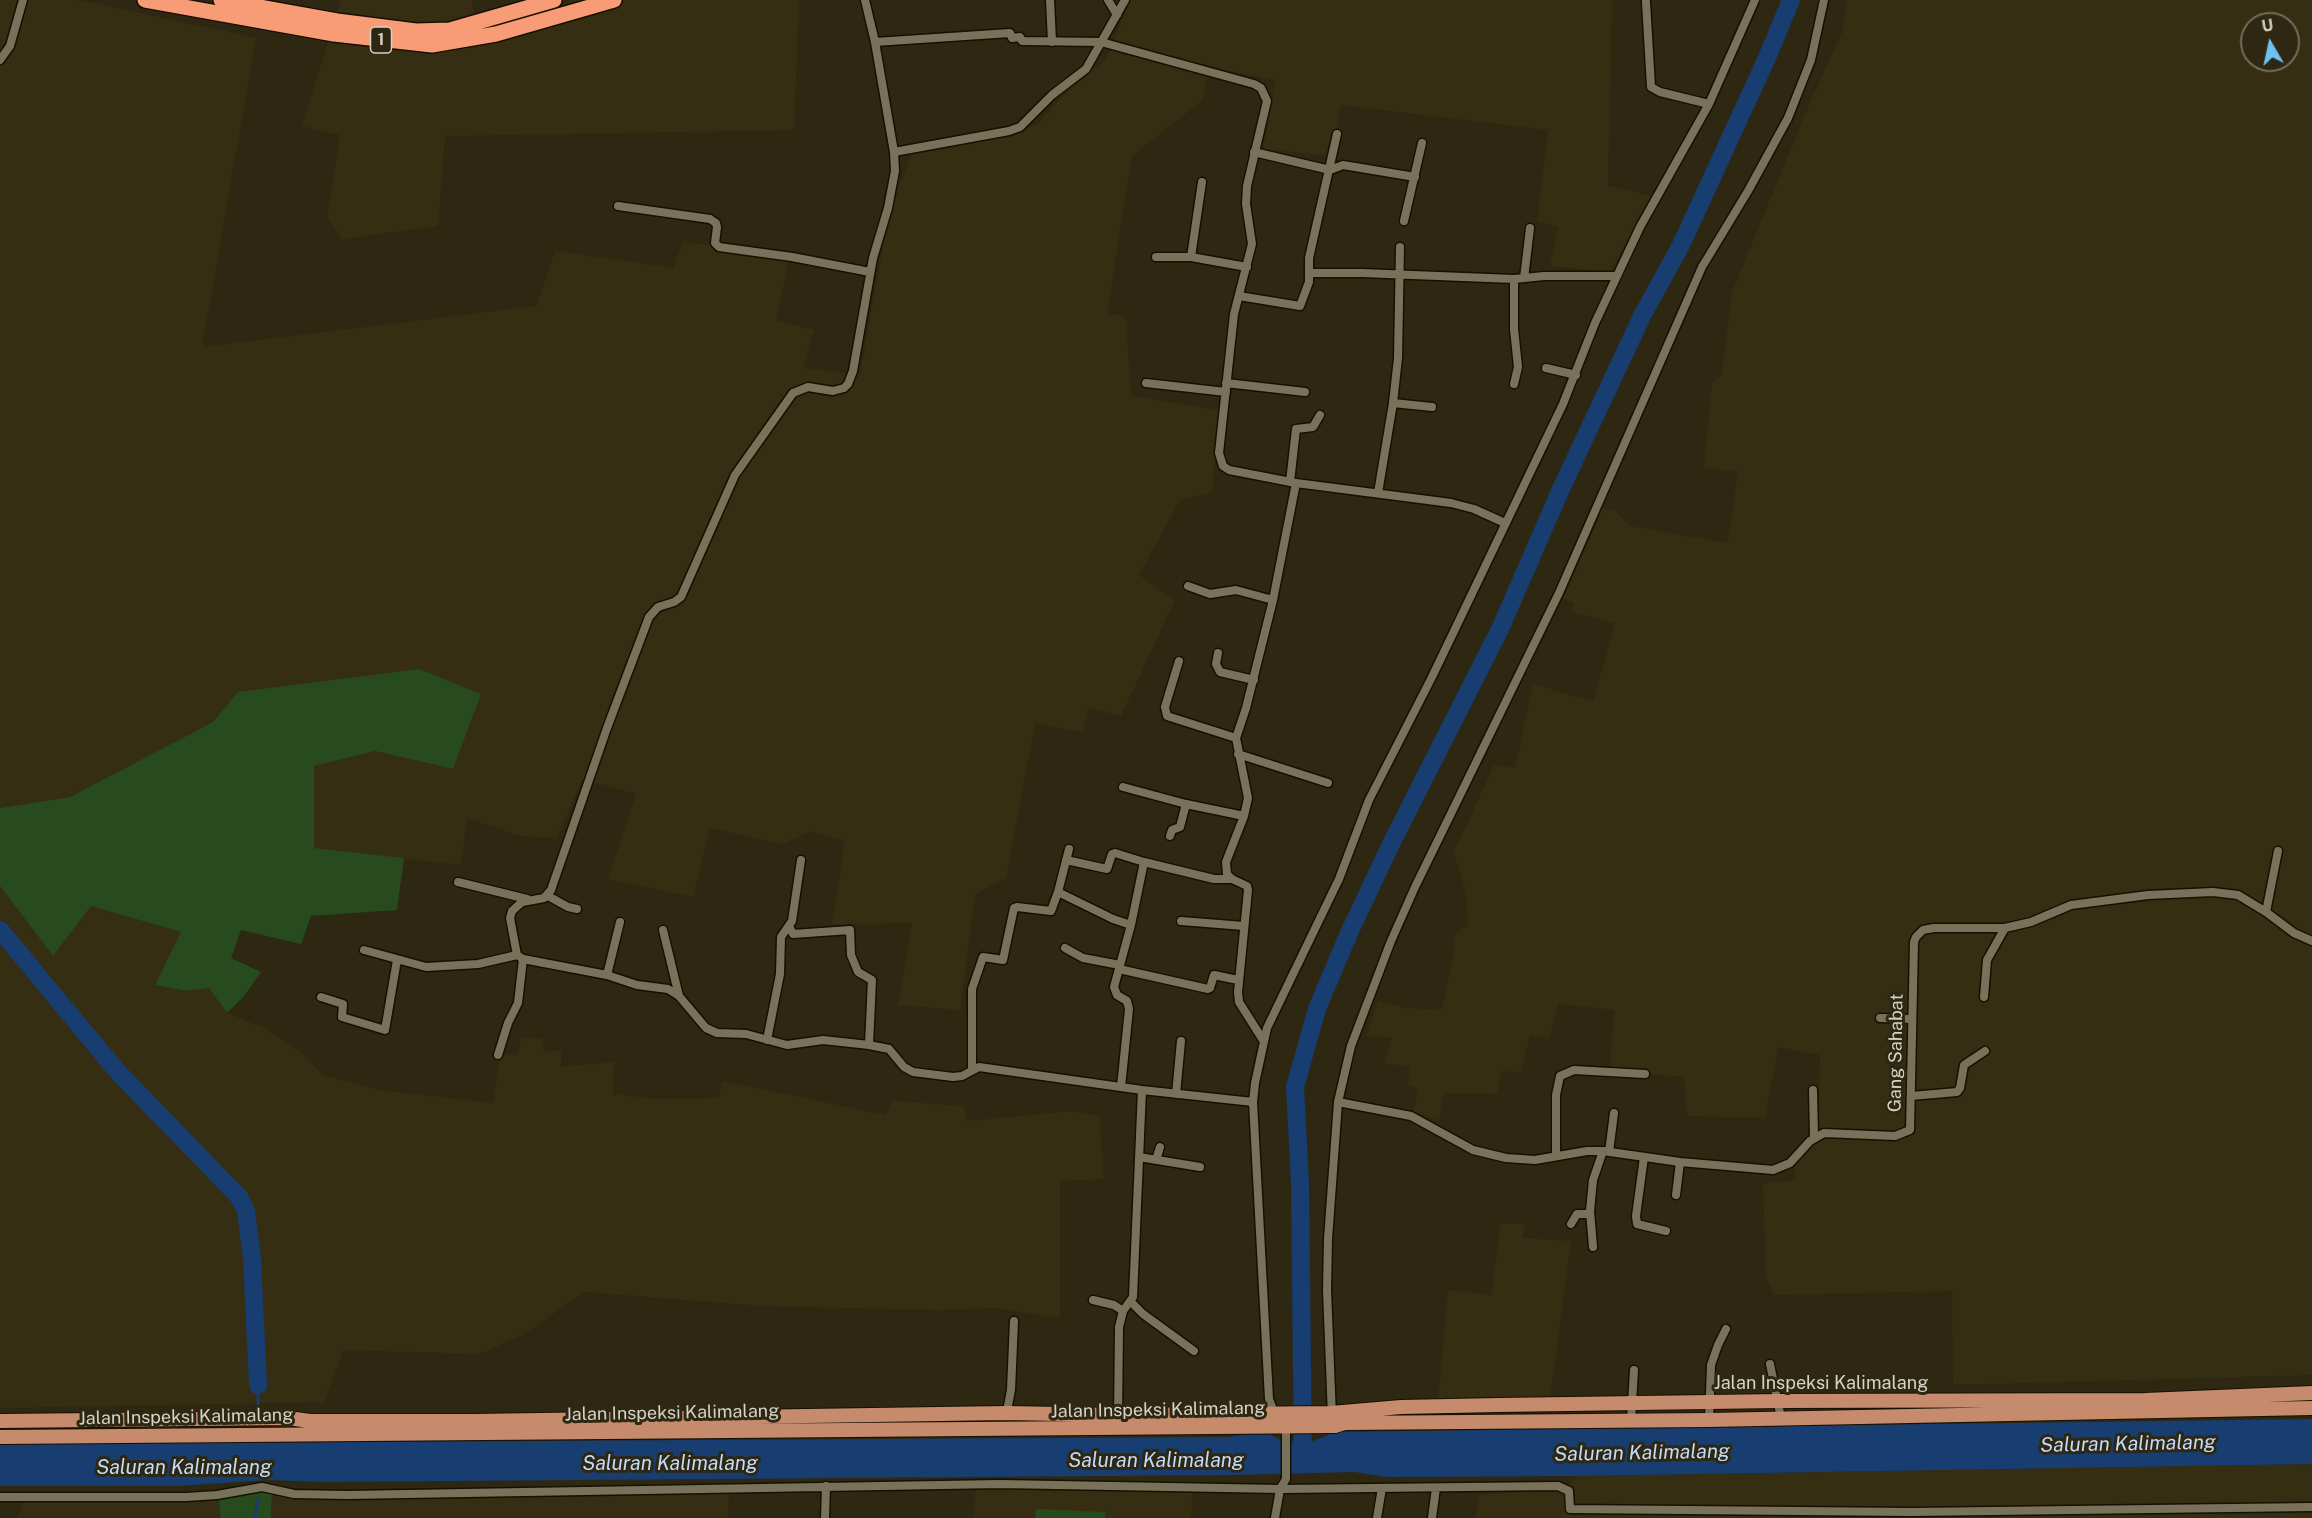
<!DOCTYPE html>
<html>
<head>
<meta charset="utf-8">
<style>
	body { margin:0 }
	#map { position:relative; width:2312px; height:1518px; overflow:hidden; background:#2e2813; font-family:"Public Sans",sans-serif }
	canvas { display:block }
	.north { position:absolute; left:2240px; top:12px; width:60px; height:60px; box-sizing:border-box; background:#2e2813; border:2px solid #716c5b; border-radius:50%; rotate:351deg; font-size:16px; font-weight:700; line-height:24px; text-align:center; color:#d6d2c6 }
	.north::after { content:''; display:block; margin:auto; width:21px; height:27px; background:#6dc2f3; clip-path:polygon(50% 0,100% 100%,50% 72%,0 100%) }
</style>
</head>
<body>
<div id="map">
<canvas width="2312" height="1518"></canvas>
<div class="north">U</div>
</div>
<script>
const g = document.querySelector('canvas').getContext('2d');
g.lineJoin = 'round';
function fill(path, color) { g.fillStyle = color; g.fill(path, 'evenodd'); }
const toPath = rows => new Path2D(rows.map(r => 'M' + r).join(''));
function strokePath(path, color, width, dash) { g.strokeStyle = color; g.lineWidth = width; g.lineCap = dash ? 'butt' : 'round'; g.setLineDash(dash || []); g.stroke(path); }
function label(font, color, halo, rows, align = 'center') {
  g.font = font + ' "Public Sans",sans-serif'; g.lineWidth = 6; g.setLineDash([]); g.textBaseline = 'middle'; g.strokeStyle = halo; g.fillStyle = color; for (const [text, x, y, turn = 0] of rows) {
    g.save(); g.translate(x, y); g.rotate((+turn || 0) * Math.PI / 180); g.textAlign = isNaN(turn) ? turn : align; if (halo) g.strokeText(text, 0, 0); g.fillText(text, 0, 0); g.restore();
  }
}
fill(toPath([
	[0,0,79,0,256,38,202,347,536,306,555,251,673,268,683,242,790,255,776,320,814,330,803,368,860,375,889,214,913,150,1035,126,1068,91,1106,59,1130,0,1612,0,1608,186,1652,196,1610,272,1550,266,1558,227,1537,222,1548,130,1341,105,1331,156,1263,149,1276,80,1208,67,1203,100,1132,156,1107,313,1126,317,1131,396,1219,410,1212,493,1180,500,1139,575,1175,600,1121,716,1089,708,1082,732,1035,723,1006,878,975,894,960,1010,898,1005,912,923,832,924,845,841,812,831,782,844,710,828,693,897,608,879,636,794,582,779,557,838,520,836,467,818,461,865,314,848,314,765,375,751,453,769,238,692,213,722,70,797,0,808],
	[341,0,472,0,477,34,570,7,569,0,799,0,794,130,445,136,438,226,342,239,327,217,340,135,302,126],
	[1847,0,2312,0,2312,1375,1953,1385,1952,1291,1774,1295,1766,1275,1763,1184,1796,1180,1792,1158,1818,1127,1820,1055,1778,1047,1765,1118,1687,1116,1684,1077,1610,1070,1614,1010,1558,1004,1549,1039,1530,1034,1521,1072,1501,1071,1498,1094,1443,1093,1439,1121,1413,1111,1418,1089,1408,1085,1410,1066,1384,1064,1392,1038,1366,1035,1378,1001,1407,1008,1442,1010,1454,953,1455,934,1468,925,1466,894,1454,852,1494,765,1515,768,1533,684,1593,702,1615,623,1571,612,1574,603,1563,598,1603,508,1616,512,1630,526,1728,543,1738,472,1704,467,1712,383,1722,374,1732,292,1811,100,1843,30],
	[2252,24,2288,24,2288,60,2252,60],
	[0,886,53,956,91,906,182,932,156,985,186,991,209,988,227,1013,267,1029,301,1052,323,1075,378,1090,493,1103,500,1055,518,1055,522,1037,542,1039,544,1053,561,1050,561,1067,614,1062,613,1094,656,1099,719,1098,722,1081,885,1115,892,1101,964,1106,967,1121,1074,1111,1099,1116,1104,1179,1060,1181,1060,1318,995,1308,938,1310,761,1306,585,1292,524,1334,480,1354,344,1350,324,1402,0,1408],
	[1501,1223,1524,1224,1523,1238,1571,1241,1550,1399,1438,1401,1448,1290,1491,1295],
	[2312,1464,2312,1518,1476,1518,1479,1495,1564,1488,1578,1476],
	[1193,1485,1191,1518,1105,1518,1105,1512,1037,1510,1035,1518,973,1518,976,1490],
	[272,1490,729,1491,728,1518,271,1518],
	[26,1494,218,1496,221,1518,18,1518]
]), '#362e12');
fill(toPath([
	[419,669,481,694,453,769,375,751,314,766,314,848,404,858,397,910,311,916,301,944,241,930,231,958,261,972,244,996,227,1013,209,988,186,991,155,985,181,932,91,906,53,956,0,886,0,808,70,797,213,722,238,692],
	[272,1490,271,1518,221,1518,218,1496],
	[1036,1509,1105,1512,1105,1518,1035,1518]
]), '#274a1e');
fill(toPath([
	[2312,1419,2312,1464,1578,1476,1387,1477,1354,1472,1235,1475,322,1482,267,1480,178,1486,0,1486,0,1444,1229,1437,1266,1432,1282,1441,1313,1441,1335,1432]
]), '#173d71');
strokePath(toPath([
	[258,1385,258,1407],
	[255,1518,258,1499]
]), '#173d71', 3);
strokePath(toPath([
	[0,930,117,1071,239,1197,246,1211,252,1258,258,1385],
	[1303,1460,1300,1182,1295,1087,1317,1009,1349,933,1392,842,1500,629,1561,489,1642,316,1681,245,1766,60,1791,0]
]), '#173d71', 18);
const street = toPath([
	[865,0,875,42,894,152,895,171,888,208,873,258,853,371,848,384,844,388,833,391,808,387,793,393,735,475,681,597,674,602,658,607,649,617,607,728,551,890,544,898,522,902,512,911,510,918,517,955,523,959,607,975,637,985,668,989,679,996,706,1028,717,1033,746,1034,787,1045,823,1040,869,1045,889,1049,904,1067,913,1072,953,1077,962,1076,979,1067,1142,1090,1253,1102],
	[1050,0,1052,42],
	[1108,0,1117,15],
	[1646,2,1651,87,1660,92,1709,104],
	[875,42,1010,33,1012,38,1020,37,1022,41,1101,42,1254,84,1261,88,1267,101,1247,186,1246,204,1252,244,1234,314,1219,453,1223,466,1229,470,1296,483,1451,503,1474,509,1505,523],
	[0,60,10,46,23,0],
	[1337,134,1309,258,1309,273,1362,273,1514,279,1544,276,1617,276],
	[894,152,1009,131,1020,127,1052,95,1086,69,1125,0],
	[1254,152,1330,170,1343,165,1415,177],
	[618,206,710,219,716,223,717,227,715,243,719,247,792,257,870,272],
	[1404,221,1422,143],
	[1156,257,1191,257,1247,267],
	[1191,257,1202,182],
	[1524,278,1530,228],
	[1514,279,1514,329,1518,367,1514,384],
	[1239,296,1300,306,1309,282,1309,273],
	[1546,368,1576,375],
	[1146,383,1226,392],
	[1226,383,1305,392],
	[1393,403,1432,407],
	[1290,482,1296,429,1313,427,1320,415],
	[1378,493,1393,403,1398,358,1400,247],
	[1188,586,1210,594,1236,590,1273,600],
	[1218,653,1216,664,1220,672,1254,680],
	[1179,661,1165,707,1167,716,1236,738],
	[1238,754,1328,783],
	[1123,787,1186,804,1244,816],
	[1170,836,1172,830,1180,827,1186,804],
	[1069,849,1058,892,1113,919,1131,925],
	[1066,860,1107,869,1112,854,1115,853,1144,862],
	[458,882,527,899],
	[548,896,568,907,577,909],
	[2266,912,2278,851],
	[1181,921,1244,926],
	[789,926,793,934,850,930,851,955,858,972,872,980,869,1045],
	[663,930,679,996],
	[1065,948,1083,958,1120,965],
	[364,950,426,967,478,964,517,955],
	[1119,969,1208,989,1210,988,1214,975,1238,980],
	[607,975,620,922],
	[321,997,343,1004,342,1017,385,1030,397,960],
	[1984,997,1987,960,2005,928],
	[1880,1018,1912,1019],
	[767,1040,780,974,781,937,792,921,801,860],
	[1263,1040,1239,1002,1238,992,1248,890,1247,886,1232,879,1227,874,1226,862,1244,816,1248,798,1236,738,1246,708,1273,600,1296,483],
	[498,1055,508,1023,518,1003,523,959],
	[972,1069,972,989,983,957,1003,960,1014,908,1017,907,1051,911,1058,892],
	[1121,1087,1129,1009,1127,1001,1117,995,1114,987,1131,925,1144,862,1214,879,1232,879],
	[1813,1090,1814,1137],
	[1176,1094,1181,1041],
	[1911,1096,1957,1092,1960,1088,1964,1065,1985,1051],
	[1338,1102,1411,1116,1473,1150,1506,1158,1535,1160,1587,1151,1603,1151,1680,1162,1773,1170,1790,1163,1810,1141,1824,1133,1895,1136,1910,1130,1914,942,1916,937,1923,930,1934,928,2005,928,2031,922,2071,905,2148,895,2213,892,2238,895,2266,912,2294,933,2312,941],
	[1609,1152,1614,1113],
	[1556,1156,1556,1095,1560,1076,1574,1070,1645,1074],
	[1139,1157,1200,1167],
	[1644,1157,1636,1216,1637,1224,1666,1231],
	[1156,1160,1160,1147],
	[1676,1195,1680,1162],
	[1571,1224,1577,1214,1590,1214],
	[1593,1247,1590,1211,1593,1180,1603,1151],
	[1093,1300,1114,1305,1123,1311],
	[1131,1302,1143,1314,1194,1351],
	[1770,1364,1781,1418],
	[1275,1415,1269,1399,1253,1102,1255,1083,1267,1028,1339,879,1369,800,1432,677,1563,404,1595,323,1640,227,1709,104,1755,0],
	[1006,1416,1011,1390,1014,1321],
	[1332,1417,1327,1290,1328,1239,1338,1102,1351,1046,1391,941,1415,887,1559,593,1702,267,1748,191,1788,118,1811,60,1824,0],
	[1118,1418,1119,1327,1123,1311,1133,1297,1142,1090],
	[1709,1420,1711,1365,1718,1345,1726,1329],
	[1631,1421,1634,1370],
	[0,1497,186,1497,217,1495,262,1487,294,1494,347,1495,1000,1484,1280,1489,1558,1486,1569,1491,1570,1509,1912,1512,2312,1507],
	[825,1518,826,1486],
	[1275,1518,1280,1489,1286,1479,1286,1432,1284,1425],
	[1377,1518,1382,1488],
	[1432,1518,1436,1488]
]);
const primary = toPath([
	[1331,1413,1401,1407,1498,1405,1779,1401,2145,1400,2312,1393],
	[0,1421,288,1418,310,1421,473,1421,1006,1413,1117,1415,1331,1413,1344,1423],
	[0,1437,1335,1426,1344,1423,1709,1420,2312,1408]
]);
const highway = toPath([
	[145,0,334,34,432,45,496,34,614,0],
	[221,0,337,21,416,31,450,30,554,0]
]);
strokePath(street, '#161000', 11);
strokePath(primary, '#161000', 16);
strokePath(highway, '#161000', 18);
strokePath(street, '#79725b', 8);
strokePath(primary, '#c58b6c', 14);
strokePath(highway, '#f89c77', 15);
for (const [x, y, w] of [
	[381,40,21]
]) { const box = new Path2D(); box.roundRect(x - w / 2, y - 13, w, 26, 4.5); g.fillStyle = '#2e2813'; g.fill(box); strokePath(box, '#d6d2c6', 1.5); }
label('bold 16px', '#d6d2c6', null, [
	["1",381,40]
]);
label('18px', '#d6d2c6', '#2e2813', [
	["Gang Sahabat",1896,1053,-89],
	["Jalan Inspeksi Kalimalang",1821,1383],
	["Jalan Inspeksi Kalimalang",1158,1410,-1],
	["Jalan Inspeksi Kalimalang",672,1413,-1],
	["Jalan Inspeksi Kalimalang",186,1417,-1]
]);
label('italic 20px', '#c3dafb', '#2e2813', [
	["Saluran Kalimalang",2128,1444,-1],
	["Saluran Kalimalang",1642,1453,-1],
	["Saluran Kalimalang",1156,1461],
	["Saluran Kalimalang",670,1464],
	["Saluran Kalimalang",184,1468]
]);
</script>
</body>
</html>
